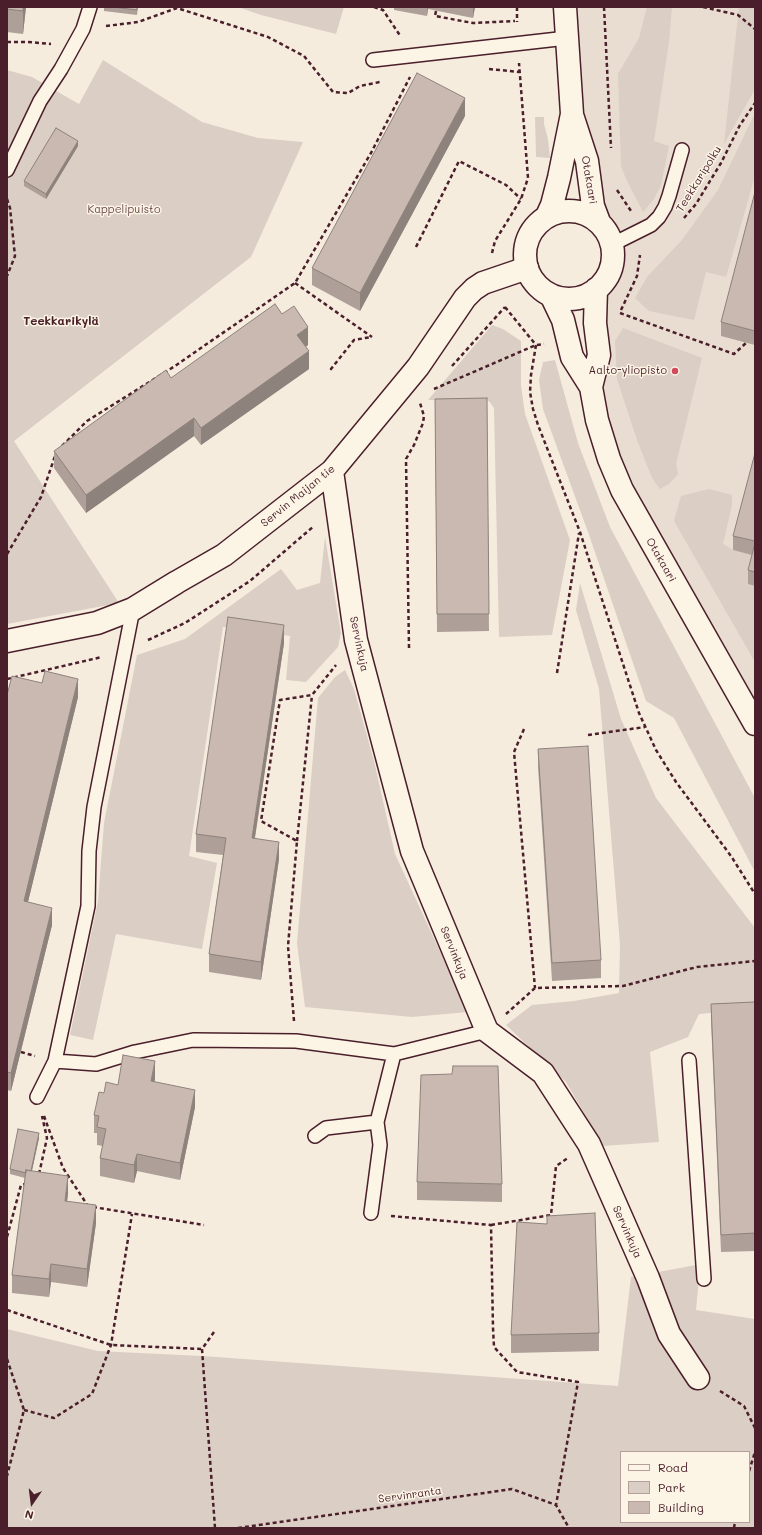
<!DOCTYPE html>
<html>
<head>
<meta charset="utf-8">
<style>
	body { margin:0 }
	#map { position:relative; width:762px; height:1535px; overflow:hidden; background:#f5ecde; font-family:Mali,sans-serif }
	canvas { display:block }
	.frame { position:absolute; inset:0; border:8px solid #4a1f2b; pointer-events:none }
	.legend { position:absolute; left:620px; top:1451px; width:130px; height:72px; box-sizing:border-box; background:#fcf5e5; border:1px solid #b59f9b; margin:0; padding:5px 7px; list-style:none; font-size:12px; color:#4a1f2b }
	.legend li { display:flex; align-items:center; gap:8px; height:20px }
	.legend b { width:20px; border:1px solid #b59f9b }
	.north { position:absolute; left:12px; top:1483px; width:40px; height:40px; -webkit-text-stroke:3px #fcf5e5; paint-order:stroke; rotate:194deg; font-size:11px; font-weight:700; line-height:16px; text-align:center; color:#4a1f2b }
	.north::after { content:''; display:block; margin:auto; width:14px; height:18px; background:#4a1f2b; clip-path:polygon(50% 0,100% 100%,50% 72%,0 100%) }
</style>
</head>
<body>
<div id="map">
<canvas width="762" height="1535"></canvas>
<div class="frame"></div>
<ul class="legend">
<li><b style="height:5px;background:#fcf5e5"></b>Road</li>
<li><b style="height:11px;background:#dbcec4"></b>Park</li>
<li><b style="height:11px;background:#cab9b1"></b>Building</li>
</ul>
<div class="north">N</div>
</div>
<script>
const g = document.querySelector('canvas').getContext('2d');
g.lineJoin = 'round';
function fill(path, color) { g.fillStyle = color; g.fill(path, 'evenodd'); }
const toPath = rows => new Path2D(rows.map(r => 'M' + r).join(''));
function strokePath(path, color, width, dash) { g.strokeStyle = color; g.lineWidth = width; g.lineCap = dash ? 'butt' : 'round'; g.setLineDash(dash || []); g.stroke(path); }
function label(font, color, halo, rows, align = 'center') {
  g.font = font + ' Mali,sans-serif'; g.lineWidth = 3; g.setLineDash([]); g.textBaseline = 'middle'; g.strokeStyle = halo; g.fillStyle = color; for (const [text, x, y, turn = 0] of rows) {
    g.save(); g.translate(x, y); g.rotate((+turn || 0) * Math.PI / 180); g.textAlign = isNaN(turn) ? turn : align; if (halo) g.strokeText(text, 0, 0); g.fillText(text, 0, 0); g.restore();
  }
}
fill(toPath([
	[566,7,755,7,755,728,597,420,596,289,613,271,612,257,611,245,604,228,599,222]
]), '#e8ddd0');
fill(toPath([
	[238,7,344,7,336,34,261,15],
	[647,7,672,7,669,42,654,141,669,146,661,185,654,199,643,212,626,179,621,166,618,74,639,38],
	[739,7,755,7,755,89,724,144],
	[103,60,202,122,258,138,303,142,251,257,14,441,119,603,7,624,7,70,32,77,79,104],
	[755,113,755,176,726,277,706,272,694,320,649,311,635,298,647,277,682,240,718,190],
	[535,117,544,117,544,124,548,139,550,158,536,157],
	[492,325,503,329,521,341,521,385,525,414,570,540,552,635,499,637,494,408,489,401,428,400],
	[623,328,702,358,676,464,678,474,669,484,660,489,652,478,637,440,617,379,615,341],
	[555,360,578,443,610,527,755,798,755,872,674,718,646,701,588,532,543,409,539,380,543,362],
	[709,489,732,495,732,505,723,544,733,550,755,555,748,584,755,586,755,662,674,521,681,496],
	[325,537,341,633,338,647,306,682,286,680,290,636,223,627,189,856,217,863,202,949,116,934,93,1040,70,1035,98,901,104,823,137,655,185,639,281,569,297,590,320,583],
	[580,583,621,719,656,798,755,928,755,1009,699,1014,688,1037,650,1052,659,1142,603,1146,566,1082,506,1025,532,1005,574,1001,619,993,620,945,599,689,576,610],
	[345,670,354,689,374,761,395,854,468,1012,412,1017,305,1007,297,943,318,698,335,677],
	[696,1265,699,1279,696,1310,755,1319,755,1528,7,1528,7,1329,98,1351,202,1356,618,1386,631,1277],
	[621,1452,749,1452,749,1522,621,1522]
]), '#dbcec4');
const lane = toPath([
	[373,60,567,38],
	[7,170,40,101,61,69,83,29,90,7],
	[611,245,651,225,659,217,665,207,669,196,682,150],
	[689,1060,704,1279],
	[55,1061,96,1064,135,1052,193,1040,296,1041,394,1054,487,1031],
	[37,1097,55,1061,88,906,89,851,94,807,133,609],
	[315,1136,326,1128,377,1122],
	[371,1213,380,1145,377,1122,394,1054]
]);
const street = toPath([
	[332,471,356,640,412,851,487,1031,543,1073,589,1144,648,1278,669,1334,698,1378],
	[7,641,97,623,133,609,177,582,224,555,332,471,418,367,465,298,474,289,483,283,527,268]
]);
const secondary = toPath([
	[572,115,587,161,593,206,599,222],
	'525 255a44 44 0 1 1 88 0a44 44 0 1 1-88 0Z',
	[547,216,552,205,559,178,572,114,565,7],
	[551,295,563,320,572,357,591,387,597,420,609,459,622,490,755,724],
	[591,387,599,355,595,323,596,289]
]);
strokePath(lane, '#4a1f2b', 16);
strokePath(street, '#4a1f2b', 25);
strokePath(secondary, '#4a1f2b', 25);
strokePath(toPath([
	[374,7,383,10,401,37],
	[517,7,517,22],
	[604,7,611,148],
	[703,7,738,15,755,29],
	[436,11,435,16,473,23,515,21],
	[106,26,138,22,177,8,268,37,304,56,333,92,348,93,360,86,380,82],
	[7,42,28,42,51,44],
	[489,69,520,72],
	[617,190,631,211],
	[7,199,10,208,15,256,7,276],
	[684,218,696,204,721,163,740,125,755,103],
	[416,247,459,161,506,185,521,199],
	[492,253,495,241,521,199,528,178,519,63],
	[295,283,372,337],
	[505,307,536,345],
	[621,310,637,276,640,255],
	[620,313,734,354,746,343],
	[536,345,531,375,530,392,533,409,538,425,580,532,639,713,656,750,676,782,731,856,755,894],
	[452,366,505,307],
	[332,369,331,369,354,340,371,337],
	[434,389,536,345,544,344],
	[62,446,87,421,175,366,295,283,371,153,410,77],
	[7,554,41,497,55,456],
	[148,640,185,623,250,581,314,526],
	[409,648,406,459,414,445,423,423,424,416,420,403],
	[557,673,579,533],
	[7,679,102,657],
	[524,729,514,752,535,988],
	[588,735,645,727],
	[297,841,312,695],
	[506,1014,535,988,623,986,697,967,755,961],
	[294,1021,288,946,297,841,261,821,280,700,312,695,336,665],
	[21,1052,35,1056],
	[44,1116,63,1168,88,1206],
	[39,1174,47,1138,42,1116],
	[93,1207,204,1225],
	[391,1216,491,1225,493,1328,494,1347,517,1372,578,1382,556,1505],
	[491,1225,551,1215,556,1166,568,1158],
	[7,1237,21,1185,26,1184],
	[7,1310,111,1345,202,1349],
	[214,1332,202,1349,215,1528],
	[7,1359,24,1410,7,1476],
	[720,1391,744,1406,755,1428],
	[24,1410,54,1418,92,1394,111,1345,132,1214],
	[749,1471,755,1452],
	[238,1528,512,1489,556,1505,569,1528],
	[734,1528,735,1522]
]), '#4a1f2b', 2.5, [4, 3]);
strokePath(lane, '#fcf5e5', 13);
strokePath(street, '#fcf5e5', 22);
strokePath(secondary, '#fcf5e5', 22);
fill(toPath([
	[7,7,26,7,23,34,7,32],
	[104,7,138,7,137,15,104,11],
	[394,7,475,7,473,18,428,9,427,16,394,10],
	[465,116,360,311,312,285,312,268],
	[78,146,46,199,24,186,24,181],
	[755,192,755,345,721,336,721,322],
	[282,314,308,345,306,347,309,369,201,445,194,436,86,513,54,468,54,451,171,378],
	[487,398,489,631,437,632,435,399],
	[755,453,755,586,748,584,748,570,752,555,733,550,733,536],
	[284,643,255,838,279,859,261,980,209,972,209,954,223,855,196,852,196,834],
	[7,695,78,697,28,902,52,925,11,1091,7,1090],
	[538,749,601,960,601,978,552,981,538,767],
	[755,1002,755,1251,721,1252,711,1021,711,1004],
	[155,1079,154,1081,195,1107,180,1180,137,1171,134,1183,100,1176,100,1158,103,1146,97,1145,97,1133,94,1133,94,1115,104,1093,118,1085],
	[39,1138,32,1171,68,1193,67,1202,96,1223,87,1287,51,1282,49,1297,12,1293,12,1275,25,1178,10,1174,10,1169],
	[417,1182,502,1184,502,1202,417,1200],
	[547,1224,599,1333,599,1351,511,1353,511,1335]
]), '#ae9f98');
fill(toPath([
	[23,7,26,7,23,34],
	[427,7,428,7,427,16],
	[473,7,475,7,473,18],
	[465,98,465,116,360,311,360,293],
	[78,141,78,146,46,199,46,194],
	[308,327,308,345,297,352,297,335],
	[309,351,309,369,201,445,201,428],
	[194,418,194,436,86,513,86,495],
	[284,625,284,643,252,856,252,838],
	[78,679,78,697,24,918,24,901],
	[279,842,279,859,261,980,261,962],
	[52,908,52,925,11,1091,11,1073],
	[155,1061,155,1079,151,1098,151,1081],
	[195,1090,195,1107,180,1180,180,1163],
	[39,1133,39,1138,30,1179,30,1174],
	[137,1154,137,1171,134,1183,134,1165],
	[68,1176,68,1193,65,1219,65,1201],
	[96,1205,96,1223,87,1287,87,1269],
	[51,1264,51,1282,49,1297,49,1279]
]), '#8d827c');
const building = toPath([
	[7,7,23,7,23,11,7,9,7,7],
	[113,7,137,7,137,10,113,7],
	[417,73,465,98,360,293,312,268,417,73],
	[56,128,78,141,46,194,24,181,56,128],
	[755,192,755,331,721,322,755,192],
	[275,304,282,314,294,306,308,327,297,335,309,351,201,428,194,418,86,495,54,451,166,370,171,378,275,304],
	[487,398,489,614,437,614,435,399,487,398],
	[755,453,755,541,733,536,755,453],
	[755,543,755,572,748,570,755,543],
	[228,617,284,625,252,838,279,842,261,962,209,954,226,838,196,834,228,617],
	[45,671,78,679,24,901,52,908,11,1073,7,1072,7,695,12,676,42,683,45,671],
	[588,746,601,960,552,963,538,749,588,746],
	[755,1002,755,1233,721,1235,711,1004,755,1002],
	[123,1055,155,1061,151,1081,195,1090,180,1163,137,1154,134,1165,100,1158,106,1129,97,1127,99,1116,94,1115,99,1092,104,1093,106,1082,118,1085,123,1055],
	[453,1066,498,1066,502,1184,417,1182,421,1075,452,1074,453,1066],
	[18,1129,39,1133,31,1171,26,1170,26,1173,10,1169,18,1129],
	[26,1170,68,1176,65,1201,96,1205,87,1269,51,1264,49,1279,12,1275,26,1170],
	[595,1213,599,1333,511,1335,517,1222,547,1224,547,1216,595,1213]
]);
fill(building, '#cab9b1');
strokePath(building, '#8d827c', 1);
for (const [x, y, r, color] of [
	[675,371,4,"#d1495b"]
]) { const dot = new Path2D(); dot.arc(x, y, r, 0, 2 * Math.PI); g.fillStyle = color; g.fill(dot); strokePath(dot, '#fcf5e5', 1.5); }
label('11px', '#4a1f2b', '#fcf5e5', [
	["Teekkaripolku",699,179,-58],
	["Otakaari",589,180,80],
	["Servin Maijan tie",298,496,-39],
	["Otakaari",661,560,60],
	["Servinkuja",359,644,78],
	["Servinkuja",454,953,68],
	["Servinkuja",627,1232,66],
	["Servinranta",410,1495,-8]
]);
label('11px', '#6e4b51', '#fcf5e5', [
	["Kappelipuisto",124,210]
]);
label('11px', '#4a1f2b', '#fcf5e5', [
	["Aalto-yliopisto",667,371]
], 'right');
label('bold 12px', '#4a1f2b', '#fcf5e5', [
	["Teekkarikylä",61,321]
]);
</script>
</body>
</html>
